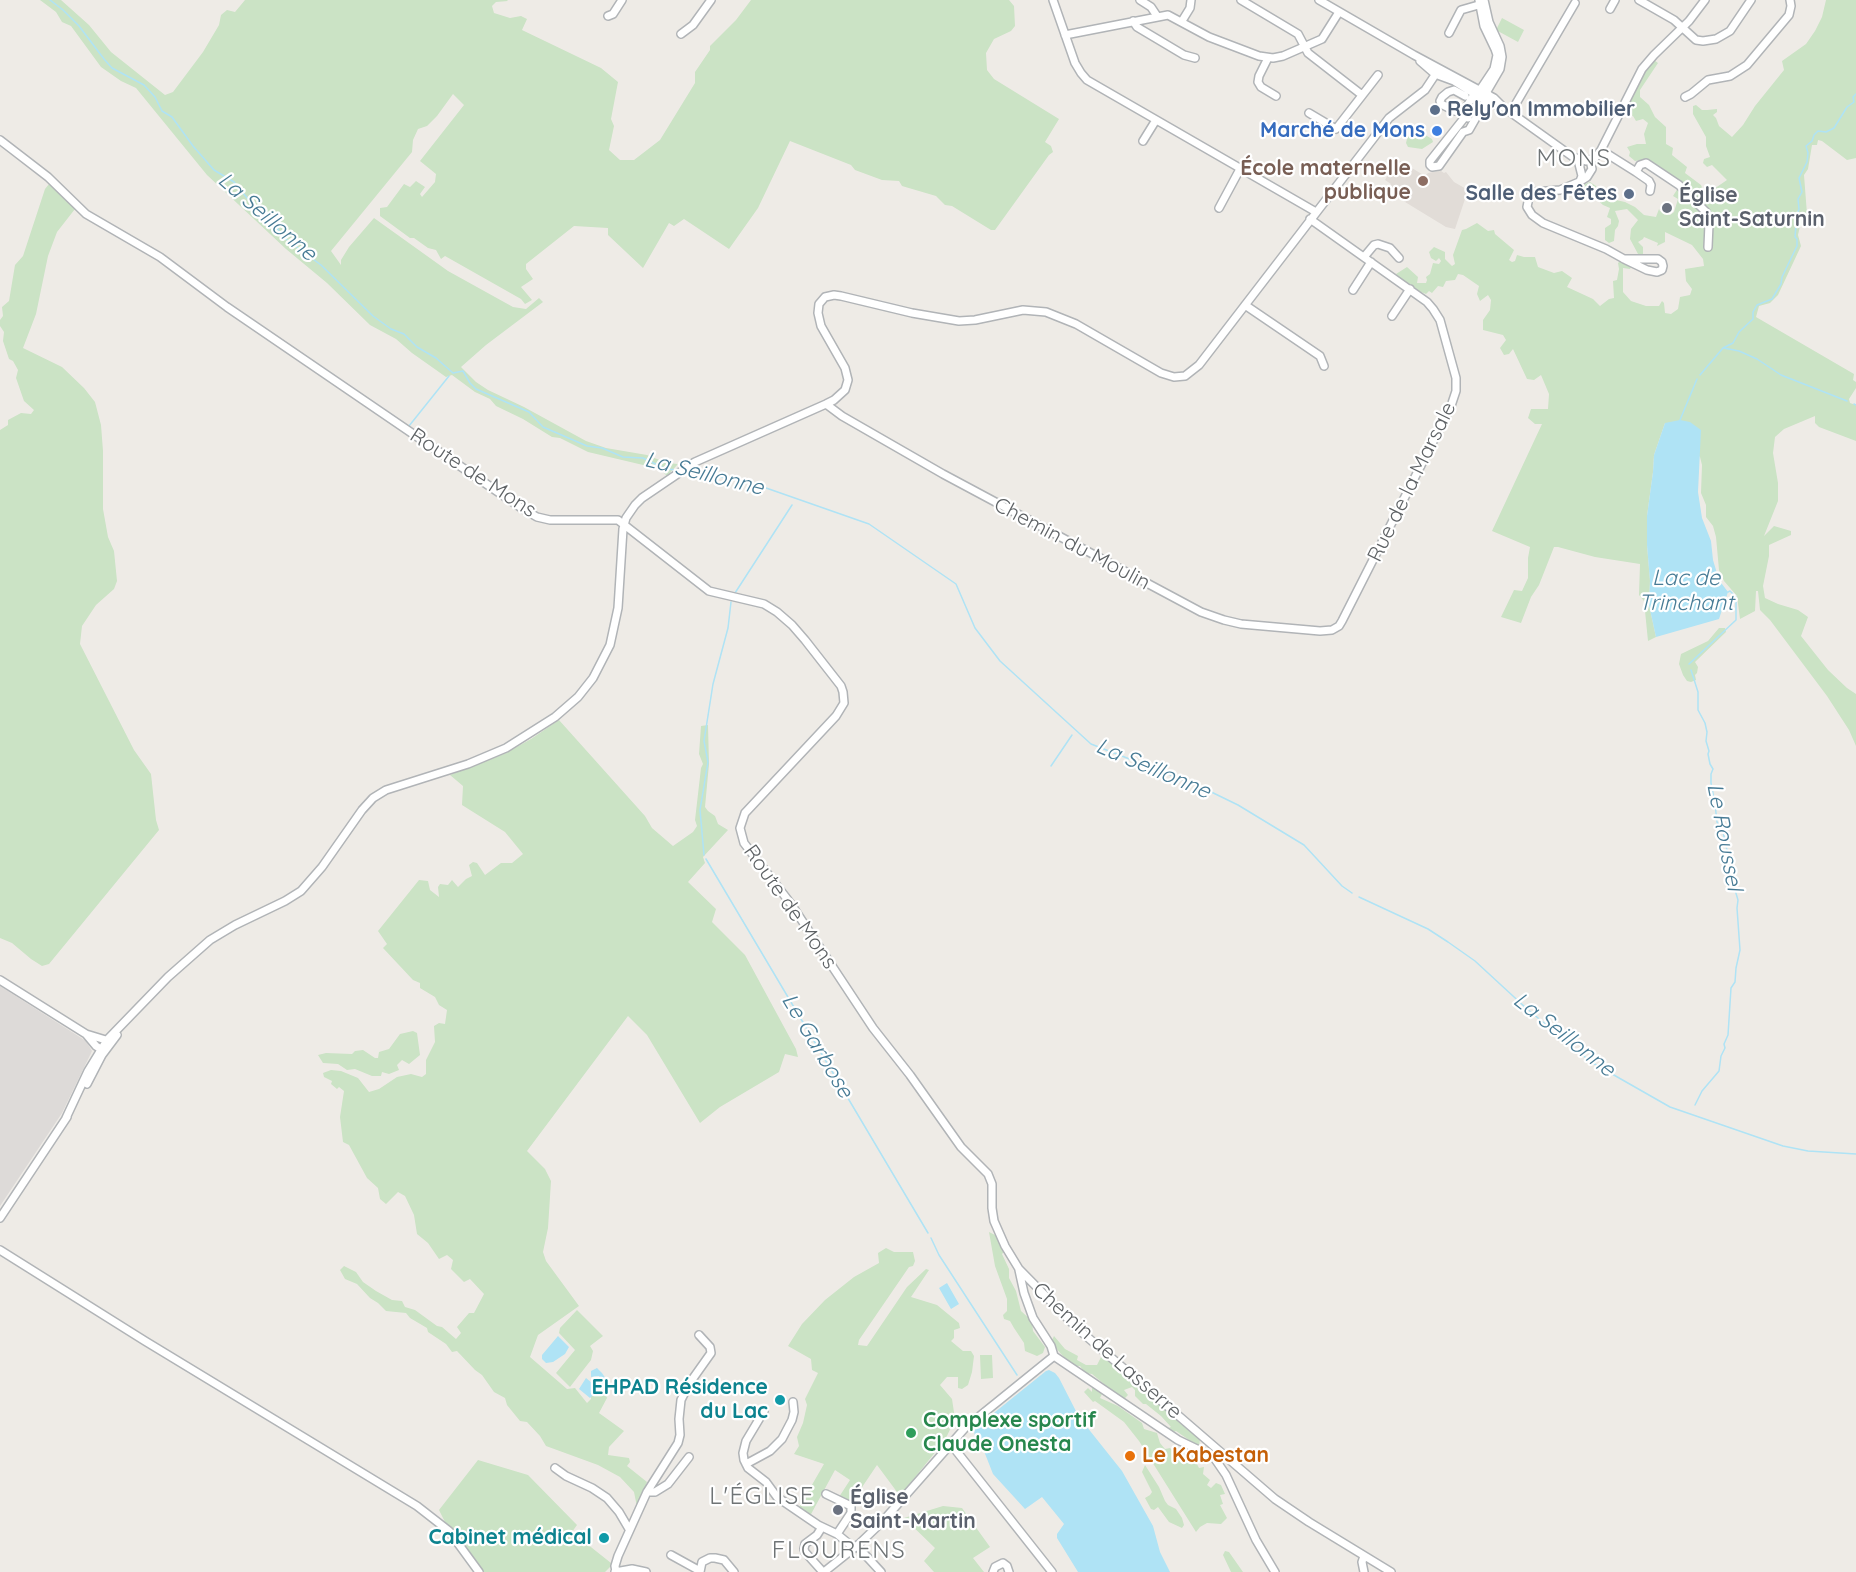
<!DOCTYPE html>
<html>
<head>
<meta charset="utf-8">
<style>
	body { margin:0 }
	canvas { display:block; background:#eeebe6 }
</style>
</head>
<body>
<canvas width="1856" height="1572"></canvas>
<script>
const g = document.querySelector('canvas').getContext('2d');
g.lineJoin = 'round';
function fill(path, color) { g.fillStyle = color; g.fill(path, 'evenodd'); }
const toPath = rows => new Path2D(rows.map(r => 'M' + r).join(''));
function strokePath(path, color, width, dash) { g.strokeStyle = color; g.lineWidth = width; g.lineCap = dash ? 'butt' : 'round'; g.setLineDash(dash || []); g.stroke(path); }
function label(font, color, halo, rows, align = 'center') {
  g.font = font + ' Quicksand,sans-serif'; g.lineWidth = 4.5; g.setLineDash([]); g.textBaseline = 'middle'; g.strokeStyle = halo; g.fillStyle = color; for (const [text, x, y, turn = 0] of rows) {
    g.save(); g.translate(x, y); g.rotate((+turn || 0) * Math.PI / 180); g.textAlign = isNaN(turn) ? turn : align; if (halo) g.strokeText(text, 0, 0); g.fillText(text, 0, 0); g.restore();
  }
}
fill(toPath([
	[0,986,86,1041,92,1051,62,1113,0,1206]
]), '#dddad8');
fill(toPath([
	[1397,159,1425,176,1428,173,1433,172,1441,171,1444,173,1446,172,1454,182,1468,190,1455,229,1446,227,1387,191,1391,184,1385,180]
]), '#e1dcd7');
fill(toPath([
	[40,0,61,0,89,25,111,52,165,95,173,92,203,52,219,25,221,15,227,10,235,12,245,0,507,0,508,1,496,2,492,6,494,13,510,18,521,16,527,19,522,30,601,68,618,82,611,119,614,126,609,150,620,160,634,160,660,140,695,83,695,72,710,50,710,46,736,20,751,0,1009,0,1014,6,1015,26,1011,31,994,39,986,53,987,70,994,79,1059,119,1045,142,1051,146,1053,152,1049,155,995,230,991,230,952,206,945,205,936,196,902,186,899,181,882,180,855,170,851,165,790,141,758,208,729,249,684,219,674,226,669,223,643,268,608,235,608,228,574,226,526,264,526,269,533,279,521,287,532,300,525,304,521,299,445,256,441,259,436,250,428,248,414,238,410,238,380,216,380,208,387,207,404,184,410,187,416,181,425,187,420,194,422,197,435,182,436,174,420,161,464,105,453,94,437,116,427,126,418,129,413,140,412,152,331,251,341,265,341,260,349,247,374,218,448,271,513,307,526,309,539,298,543,302,486,345,461,367,476,382,488,390,524,407,586,441,606,448,647,455,667,463,678,464,667,476,660,469,588,452,560,438,552,437,523,419,496,406,490,399,475,392,452,375,446,377,412,353,396,339,370,325,327,283,286,249,207,175,136,88,121,81,101,67,71,26,62,22,56,12],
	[1826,0,1856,0,1856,158,1847,160,1822,141,1818,140,1817,145,1812,145,1808,169,1804,175,1807,214,1805,222,1800,226,1798,235,1801,246,1778,295,1770,303,1759,306,1756,317,1854,374,1853,380,1856,382,1856,388,1849,399,1850,403,1856,405,1856,441,1819,427,1815,423,1815,416,1784,429,1775,437,1773,453,1778,483,1778,501,1764,536,1774,526,1791,531,1791,535,1769,545,1769,556,1763,586,1765,598,1778,604,1798,610,1808,617,1801,636,1828,670,1847,688,1856,694,1856,746,1849,730,1827,696,1770,620,1760,610,1758,591,1756,591,1755,611,1740,619,1737,596,1724,581,1719,570,1716,537,1713,526,1706,517,1706,505,1701,493,1702,465,1700,457,1665,423,1654,455,1653,472,1647,516,1647,545,1650,581,1649,605,1656,637,1648,641,1644,601,1639,595,1640,564,1595,557,1558,547,1554,547,1539,585,1531,597,1521,623,1501,617,1514,590,1522,591,1528,578,1528,558,1530,547,1492,531,1542,424,1535,424,1528,418,1531,409,1548,409,1549,394,1541,375,1534,380,1527,379,1513,349,1509,354,1504,355,1500,348,1506,340,1503,335,1483,330,1483,320,1490,310,1491,300,1488,295,1480,301,1477,294,1479,286,1463,275,1458,274,1455,280,1446,281,1443,287,1438,286,1432,293,1429,291,1426,294,1411,288,1396,274,1407,267,1418,277,1417,283,1426,283,1427,280,1426,277,1430,274,1433,263,1439,264,1441,261,1439,258,1436,261,1431,258,1429,252,1434,247,1445,252,1445,259,1452,266,1455,264,1453,255,1462,230,1466,229,1477,223,1488,231,1494,230,1495,234,1514,250,1509,260,1512,262,1515,261,1517,255,1524,257,1535,257,1538,267,1554,273,1562,271,1572,278,1567,287,1593,299,1600,306,1609,299,1614,298,1613,281,1617,280,1619,269,1618,263,1621,260,1632,265,1630,269,1623,268,1623,292,1631,301,1646,306,1659,306,1662,301,1664,303,1665,313,1671,314,1678,309,1680,297,1690,295,1692,289,1686,281,1685,269,1704,266,1703,259,1692,245,1665,232,1665,242,1657,246,1658,243,1644,237,1643,239,1638,242,1643,247,1643,254,1638,254,1630,239,1631,229,1638,220,1627,209,1615,211,1619,221,1618,226,1615,230,1614,241,1609,243,1605,240,1605,228,1611,224,1611,219,1607,217,1610,208,1603,205,1583,187,1583,185,1590,182,1596,186,1599,192,1607,198,1625,202,1635,207,1644,215,1656,217,1659,209,1660,211,1670,215,1674,212,1678,199,1673,196,1678,188,1660,169,1646,159,1635,161,1629,156,1630,152,1627,147,1637,144,1646,144,1644,134,1648,123,1643,119,1636,121,1633,116,1624,110,1642,74,1654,60,1658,63,1640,90,1640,97,1649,105,1655,117,1666,127,1666,144,1673,148,1672,155,1687,167,1685,173,1701,185,1705,195,1727,180,1712,165,1707,167,1703,163,1704,159,1710,157,1706,146,1706,137,1693,114,1693,106,1696,105,1702,110,1707,110,1717,109,1717,112,1713,115,1716,118,1719,126,1732,137,1743,125,1755,106,1784,70,1782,61,1806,44,1815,31,1822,17],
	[1502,18,1524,30,1518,42,1496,30],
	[1417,130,1432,139,1433,142,1422,149,1408,147,1406,143,1407,139,1410,133],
	[49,184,75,209,57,232,48,256,36,314,23,348,62,367,84,388,95,402,101,425,103,451,103,509,108,537,114,551,117,581,114,589,96,605,82,626,80,644,134,750,151,774,156,820,159,830,49,964,42,966,31,959,12,943,0,938,0,430,8,425,8,420,21,413,31,414,34,410,24,401,16,378,18,370,13,361,9,359,3,341,4,332,0,326,0,320,3,316,2,307,9,301,15,265,23,256,45,189],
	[1719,628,1725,628,1726,632,1695,662,1698,667,1697,673,1695,675,1696,680,1691,682,1687,681,1683,675,1679,664,1681,654,1708,641],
	[559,720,645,816,652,828,673,846,693,832,697,826,695,820,701,768,703,764,699,754,701,726,708,725,709,764,705,807,708,811,715,816,718,824,728,830,703,857,705,863,688,882,716,909,712,922,745,955,796,1049,798,1057,785,1054,779,1072,720,1107,700,1123,647,1035,628,1016,527,1151,545,1169,551,1181,548,1228,543,1252,546,1261,579,1306,538,1335,530,1357,567,1389,575,1388,587,1403,591,1399,591,1394,605,1392,607,1398,599,1413,624,1431,609,1447,608,1455,629,1458,630,1462,627,1466,647,1482,637,1507,634,1492,620,1477,598,1465,546,1446,540,1436,527,1422,520,1421,507,1405,505,1398,494,1392,482,1375,475,1370,457,1351,452,1352,446,1344,428,1332,427,1328,410,1318,406,1313,386,1311,378,1303,370,1298,357,1284,345,1279,340,1270,344,1266,356,1272,363,1282,376,1291,392,1300,402,1301,405,1307,415,1310,437,1326,442,1327,456,1339,461,1333,457,1327,469,1313,474,1313,484,1294,470,1279,464,1282,451,1269,453,1260,447,1255,439,1259,428,1243,417,1234,414,1215,405,1196,398,1192,386,1204,380,1199,378,1188,367,1178,349,1145,343,1142,340,1117,344,1091,339,1087,337,1089,331,1084,332,1081,324,1077,323,1073,331,1070,341,1071,358,1078,369,1092,379,1089,397,1077,411,1074,422,1077,426,1074,426,1060,435,1042,434,1026,439,1023,445,1024,447,1010,439,1005,435,997,420,988,420,983,413,980,383,948,387,944,378,931,419,880,428,881,430,890,439,897,438,887,440,884,448,885,452,880,458,887,466,879,472,876,469,865,473,862,477,863,485,875,501,863,512,863,523,854,505,832,462,805,463,786,450,775,504,754,531,739],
	[413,1031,417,1033,420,1055,409,1064,402,1060,397,1065,399,1070,389,1074,382,1072,381,1076,372,1076,355,1069,347,1070,338,1064,323,1063,318,1055,326,1053,352,1054,355,1051,363,1050,375,1058,378,1058,379,1052,389,1049,400,1034],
	[989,1232,997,1236,1004,1252,1002,1254,1009,1269,1009,1278,1016,1291,1021,1311,1032,1321,1033,1331,1045,1347,1043,1353,1037,1356,1025,1351,1024,1343,1014,1328,1010,1321,1004,1319,1003,1315,1007,1311,1007,1299,995,1266],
	[886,1248,894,1252,913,1252,915,1261,913,1266,909,1267,859,1340,858,1345,867,1346,907,1287,926,1269,929,1270,911,1297,937,1305,959,1323,960,1328,954,1330,954,1338,951,1341,963,1351,971,1351,974,1356,972,1372,968,1385,962,1389,958,1388,958,1377,947,1377,940,1385,952,1399,955,1419,945,1440,900,1496,877,1465,852,1502,849,1502,839,1497,850,1480,835,1470,810,1516,798,1509,824,1464,794,1454,799,1446,797,1437,803,1423,807,1405,805,1399,818,1373,812,1370,811,1359,788,1346,802,1324,825,1300,854,1277,879,1263,878,1253],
	[577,1310,603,1336,590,1346,593,1351,591,1360,570,1387,556,1373,575,1350,559,1333,560,1328],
	[1054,1336,1065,1349,1078,1356,1077,1360,1086,1365,1097,1365,1102,1355,1110,1362,1118,1364,1195,1431,1200,1439,1199,1447,1190,1445,1189,1440,1176,1431,1172,1433,1166,1429,1171,1427,1161,1416,1146,1404,1143,1404,1135,1396,1135,1390,1132,1387,1124,1390,1128,1395,1123,1400,1092,1374,1085,1373,1080,1366,1074,1366,1061,1354,1051,1342],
	[980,1355,992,1355,993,1378,981,1379],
	[1092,1386,1102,1394,1100,1398,1118,1406,1142,1423,1144,1429,1157,1433,1160,1443,1165,1449,1170,1448,1180,1458,1188,1461,1193,1456,1199,1468,1204,1467,1203,1474,1210,1480,1207,1485,1211,1488,1216,1483,1221,1485,1225,1494,1220,1495,1223,1504,1220,1505,1227,1518,1221,1524,1207,1523,1200,1527,1196,1532,1139,1441,1124,1422,1095,1401,1093,1402,1084,1392,1088,1388,1092,1392],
	[478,1460,528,1475,577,1525,572,1532,611,1563,610,1567,605,1572,483,1572,457,1534,445,1522,439,1510],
	[1145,1465,1159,1487,1165,1501,1168,1505,1176,1509,1182,1518,1184,1525,1182,1528,1169,1522,1158,1507,1154,1510,1151,1509,1145,1498,1150,1495,1152,1492,1142,1472],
	[943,1506,962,1508,990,1547,973,1558,984,1572,934,1572,924,1561,935,1548,904,1518],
	[1225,1551,1229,1552,1243,1572,1231,1572,1223,1555]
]), '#cbe3c5');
fill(toPath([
	[1680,420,1690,422,1701,430,1698,492,1702,518,1711,541,1713,560,1719,580,1728,592,1719,619,1656,637,1649,605,1650,581,1647,545,1647,516,1653,472,1654,455,1665,423],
	[947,1283,959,1304,951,1309,939,1288],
	[558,1336,569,1347,565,1354,553,1362,546,1363,542,1359,542,1355],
	[597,1368,602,1373,606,1379,602,1386,590,1398,579,1389,586,1378,592,1383,600,1381,599,1376,591,1377,591,1371],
	[1049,1370,1055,1373,1059,1378,1079,1417,1122,1471,1153,1526,1160,1552,1170,1572,1078,1572,1057,1538,1057,1534,1064,1524,1042,1497,1025,1509,993,1474,982,1446,975,1439,974,1429,1046,1371]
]), '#afe3f5');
strokePath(toPath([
	[50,0,63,10,79,26,104,59,112,68,144,85,155,97,162,111,172,117,193,146,214,170,234,182,258,211,272,220,283,237,321,265,373,316,391,329,404,334,417,347,436,358,453,373,463,371,470,383,476,389,529,412,543,427,587,446,602,448,623,457,643,458,666,469,677,470],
	[1724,348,1739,351,1757,359,1781,375,1847,401],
	[1700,375,1723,348,1733,343,1739,332,1753,319,1753,312,1757,305,1772,299,1781,284,1782,277,1797,246,1797,239,1795,237,1797,214,1799,209,1798,199,1802,192,1799,178,1807,162,1808,153,1806,146,1812,141,1814,135,1818,131,1826,132,1834,128,1847,107,1854,102,1853,97,1856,94],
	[1854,404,1856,405],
	[1680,420,1697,379],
	[409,426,449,376],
	[688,471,749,482,869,524,956,584,975,628,1000,661,1091,744,1199,786,1238,805,1304,845,1342,886,1352,893],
	[735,593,792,505],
	[1689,664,1736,620,1736,597,1730,591,1728,592],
	[1691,670,1698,692,1698,710,1705,723,1707,732,1706,741,1709,751,1708,754,1710,764,1713,769,1711,774,1711,783,1715,804,1717,822,1723,832,1730,864,1734,869,1732,873,1735,890,1738,900,1737,908,1740,950,1736,968,1735,982,1731,988,1728,1035,1724,1044,1725,1048,1721,1056,1719,1071,1702,1091,1695,1105],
	[1051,766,1072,735],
	[704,855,700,810,708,762,704,741,713,684,728,628,731,602],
	[706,859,928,1233],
	[1359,897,1428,929,1448,942,1475,961,1526,1008,1591,1062,1670,1107,1783,1146,1808,1151,1856,1154],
	[931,1238,939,1255,1017,1375]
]), '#afe3f5', 1.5);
const minor = toPath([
	[1053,0,1075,63,1081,73,1087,80,1316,212],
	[1140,0,1151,7,1157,16],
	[1241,0,1298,34,1308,53,1362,95],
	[1319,0,1414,55,1494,98,1503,107,1573,157,1586,161,1595,158,1601,150,1642,69,1654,55,1689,21,1705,0],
	[1479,0,1484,26,1495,49,1497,55,1494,69,1480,90],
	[1484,0,1489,22,1500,46,1502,57,1500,69,1486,93],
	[1639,0,1674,20,1696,40,1703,41,1716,39,1730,31,1751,0],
	[1610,9,1615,0],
	[608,16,613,14,622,0],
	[1133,21,1137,27,1184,55,1195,58],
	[1182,21,1190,8,1191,0],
	[1449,33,1461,10,1482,4],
	[681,34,693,25,711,0],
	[1065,35,1168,15,1209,37,1259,56,1273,58,1283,56,1322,39,1339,12],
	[1268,58,1259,76,1258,82,1261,87,1276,96],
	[1420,61,1435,74,1454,81,1486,101,1501,107],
	[1685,97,1691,94,1708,80,1730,76,1747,65,1789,15,1791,6,1790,0],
	[1455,111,1441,104,1440,101,1442,97,1448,92,1454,90,1465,96],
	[1511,112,1575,3],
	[1309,113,1336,129,1378,75],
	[1465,117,1430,161,1430,165,1432,167,1439,166,1463,132,1469,130,1489,95],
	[1468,118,1465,117,1464,111,1476,91],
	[0,140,48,177,86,214,160,257,227,307,523,509,537,517,550,520,618,520,709,591,764,604,777,612,792,625,805,640,841,686,843,692,844,703,836,716,745,813,740,828,744,843,791,904,873,1028,910,1075,961,1147,988,1174,992,1184,992,1208,994,1221,1005,1246,1019,1269,1078,1329,1275,1499,1309,1522,1391,1572],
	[1143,141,1156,120],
	[1601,150,1636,172,1640,165,1646,163,1679,185,1706,212,1709,224,1708,247],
	[1578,160,1582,176,1580,181],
	[1590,160,1592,169,1587,177,1579,182,1560,190,1534,192,1529,197,1527,207,1532,215,1543,223,1606,249,1624,259,1647,270,1657,272,1662,270,1663,266,1662,262,1658,259,1624,259],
	[1636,172,1649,181,1651,185,1650,191],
	[1219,208,1240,169],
	[1364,257,1374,245,1378,244,1390,248,1399,258],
	[1353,290,1371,262],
	[1245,305,1320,356,1324,366],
	[1392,316,1410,289],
	[826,404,842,416,943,474,1201,612,1224,620,1241,624,1320,631,1332,630,1339,626,1342,621,1451,406,1456,391,1456,378,1440,320,1433,309,1427,302,1310,219],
	[0,980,86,1034,96,1046,104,1051],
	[86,1034,109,1041],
	[87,1084,102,1055,117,1035],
	[66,1118,88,1071,107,1040,168,977,210,940,235,925,285,901,301,891,322,867,362,810,373,798,386,790,468,764,506,748,555,717,578,697,593,678,610,645,618,608,623,529,626,518,635,505,642,498,695,462,826,404,834,400,845,390,848,380,845,368,821,326,818,313,819,304,825,297,834,295,841,296,912,313,959,321,975,320,1023,310,1046,312,1076,324,1161,373,1174,377,1185,376,1199,365,1389,118,1425,90,1439,69],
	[0,1218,67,1117],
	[0,1250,145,1341,417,1506,449,1531,479,1572],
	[1019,1270,1024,1293,1033,1318,1051,1346,1054,1356],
	[1054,1356,1178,1440,1201,1451,1215,1459,1221,1453],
	[764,1411,746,1441,743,1453,744,1460,748,1468,766,1482,777,1497,818,1525,837,1534,854,1548],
	[950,1443,1052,1572],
	[1215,1459,1226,1475,1256,1540,1275,1572],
	[746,1464,770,1451,782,1439,792,1420,794,1412,793,1402],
	[555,1468,566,1476,592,1488,607,1498,619,1512,629,1529],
	[647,1492,655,1492,668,1484,689,1457],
	[826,1494,851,1506,851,1513,837,1534],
	[822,1527,817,1535,805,1544,804,1549,805,1552,823,1572],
	[857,1546,881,1572],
	[671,1555,700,1571],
	[615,1572,632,1569,646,1572],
	[616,1572,615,1566,618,1556,647,1492,678,1443,680,1435,679,1419,681,1400,689,1384,711,1353,710,1347,699,1335],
	[700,1572,702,1562,710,1558,715,1558,724,1560,734,1572],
	[824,1572,859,1544,882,1522,965,1428,1054,1356],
	[993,1572,995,1567,1003,1563,1007,1566,1009,1572],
	[1364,1572,1362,1562,1364,1556]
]);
strokePath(minor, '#b1b4b7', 10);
strokePath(minor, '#fff', 7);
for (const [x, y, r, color] of [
	[1435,110,6,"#5c6f8a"],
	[1437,131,6,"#3f7fe0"],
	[1423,181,6,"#8d6e63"],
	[1629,194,6,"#5c6f8a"],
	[1667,208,6,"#6b7280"],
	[780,1400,6,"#0f9aa8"],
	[911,1433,6,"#2e9e5b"],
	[1130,1456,6,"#e8710a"],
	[838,1510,6,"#6b7280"],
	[604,1538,6,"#0f9aa8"]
]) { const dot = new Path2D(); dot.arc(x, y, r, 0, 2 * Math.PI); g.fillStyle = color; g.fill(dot); strokePath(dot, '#fff', 2); }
label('bold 21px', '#4e5e75', '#fff', [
	["Rely'on Immobilier",1447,110],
	["Salle des Fêtes",1617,194,"right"]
], 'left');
label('bold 21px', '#366cbe', '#fff', [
	["Marché de Mons",1425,131]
], 'right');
label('bold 21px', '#785e54', '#fff', [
	["École maternelle",1411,169],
	["publique",1411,193]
], 'right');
label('bold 21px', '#5b616d', '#fff', [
	["Église",1679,196],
	["Saint-Saturnin",1679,220],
	["Église",850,1498],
	["Saint-Martin",850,1522]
], 'left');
label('21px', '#5e6265', '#fff', [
	["Route de Mons",473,473,33],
	["Rue de la Marsale",1412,482,-64],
	["Chemin du Moulin",1072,544,28],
	["Route de Mons",790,907,55],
	["Chemin de Lasserre",1107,1351,42]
]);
label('bold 21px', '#0d838f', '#fff', [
	["EHPAD Résidence",768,1388],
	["du Lac",768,1412],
	["Cabinet médical",592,1538]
], 'right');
label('bold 21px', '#27864d', '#fff', [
	["Complexe sportif",923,1421],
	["Claude Onesta",923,1445]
], 'left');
label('bold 21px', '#c56008', '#fff', [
	["Le Kabestan",1142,1456]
], 'left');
label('italic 22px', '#477b95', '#fff', [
	["La Seillonne",267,217,41],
	["La Seillonne",704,474,14],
	["Lac de",1686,578],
	["Trinchant",1686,603],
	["La Seillonne",1153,769,23],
	["Le Roussel",1724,837,79],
	["La Seillonne",1564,1035,38],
	["Le Garbose",817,1046,59]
]);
g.letterSpacing = '1.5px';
label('24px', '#6f7476', '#fff', [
	["MONS",1574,159],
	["L'ÉGLISE",762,1497],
	["FLOURENS",839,1551]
]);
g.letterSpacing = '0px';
</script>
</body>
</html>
